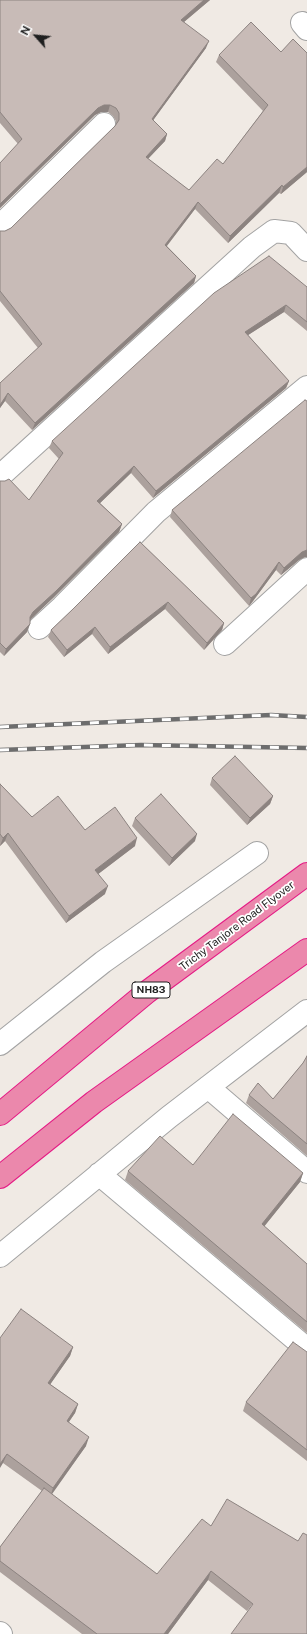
<!DOCTYPE html>
<html>
<head>
<meta charset="utf-8">
<style>
	body { margin:0 }
	#map { position:relative; width:307px; height:1634px; overflow:hidden; background:#f0eae4; font-family:"Public Sans",sans-serif }
	canvas { display:block }
	.north { position:absolute; left:16px; top:16px; width:40px; height:40px; -webkit-text-stroke:3px #fff; paint-order:stroke; rotate:297deg; font-size:11px; font-weight:700; line-height:16px; text-align:center; color:#1f1f1f }
	.north::after { content:''; display:block; margin:auto; width:14px; height:18px; background:#1f1f1f; clip-path:polygon(50% 0,100% 100%,50% 72%,0 100%) }
</style>
</head>
<body>
<div id="map">
<canvas width="307" height="1634"></canvas>
<div class="north">N</div>
</div>
<script>
const g = document.querySelector('canvas').getContext('2d');
g.lineJoin = 'round';
const toPath = rows => new Path2D(rows.map(r => 'M' + r).join(''));
function strokePath(path, color, width, dash) { g.strokeStyle = color; g.lineWidth = width; g.lineCap = dash ? 'butt' : 'round'; g.setLineDash(dash || []); g.stroke(path); }
function fill(path, color) { g.fillStyle = color; g.fill(path, 'evenodd'); }
function label(font, color, halo, rows, align = 'center') {
  g.font = font + ' "Public Sans",sans-serif'; g.lineWidth = 3.5; g.setLineDash([]); g.textBaseline = 'middle'; g.strokeStyle = halo; g.fillStyle = color; for (const [text, x, y, turn = 0] of rows) {
    g.save(); g.translate(x, y); g.rotate((+turn || 0) * Math.PI / 180); g.textAlign = isNaN(turn) ? turn : align; if (halo) g.strokeText(text, 0, 0); g.fillText(text, 0, 0); g.restore();
  }
}
const street = toPath([
	[302,23,307,29],
	[0,226,104,124],
	[0,476,252,247,274,231,291,233,307,250],
	[39,628,62,607,156,512,307,387],
	[225,644,307,569],
	[0,1044,103,962,257,853],
	[208,1087,307,1172],
	[99,1174,307,1349],
	[0,1256,169,1117,307,1011],
	[0,1633,1,1634]
]);
const highway = toPath([
	[0,1114,147,992,307,874],
	[0,1177,94,1102,307,950]
]);
strokePath(street, '#a3a3a3', 24);
strokePath(highway, '#e41b85', 24);
strokePath(street, '#fff', 22);
strokePath(highway, '#eb88ac', 22);
const rail = toPath([
	[0,727,271,715,307,717],
	[0,750,141,745,307,748]
]);
strokePath(rail, '#6d6d6d', 4.5);
strokePath(rail, '#fff', 3, [9]);
fill(toPath([
	[0,0,210,0,184,22,206,48,153,120,167,134,165,141,148,159,189,190,223,164,263,111,216,62,219,55,281,52,307,53,307,172,281,194,279,193,228,243,195,209,167,246,196,276,194,283,32,430,5,401,0,408,0,383,38,348,0,301,0,231,5,231,11,228,115,126,116,125,116,121,113,116,108,112,101,112,95,115,0,208,0,163,18,144,0,123],
	[307,287,307,331,284,312,248,335,289,381,286,388,153,498,131,473,100,503,122,524,119,532,53,598,31,619,30,620,30,624,27,632,4,656,0,652,0,481,29,500,59,459,49,448,52,441],
	[307,401,307,557,305,557,299,560,281,575,276,570,253,601,249,606,170,517,172,510],
	[140,542,224,623,222,630,204,650,165,609,108,654,92,634,64,657,48,637,51,630,73,609],
	[212,778,273,796,270,804,247,825,210,785],
	[0,784,32,817,85,830,135,846,98,874,105,894,66,923,5,841,0,846],
	[135,818,195,841,169,866,132,826],
	[307,1056,307,1156,246,1103,249,1095,273,1099,303,1063],
	[193,1165,303,1173,300,1182,264,1226,307,1264,307,1333,125,1180,128,1171],
	[0,1338,73,1347,70,1356,50,1384,78,1404,75,1413,69,1422,86,1446,51,1494,157,1574,211,1526,298,1541,307,1535,247,1611,208,1580,168,1634,82,1634,0,1572,0,1547,42,1491,3,1463],
	[307,1352,307,1461,243,1411,246,1402]
]), '#aca19d');
fill(toPath([
	[204,0,210,0,178,27,181,20],
	[209,41,206,48,149,126,152,119],
	[104,105,110,105,108,112,101,112,95,115,0,208,0,204,98,108],
	[167,134,165,141,143,164,146,157],
	[307,167,307,172,281,194,283,187],
	[282,185,279,193,228,243,230,236],
	[198,202,195,209,162,252,165,245],
	[196,276,194,283,32,430,35,423],
	[286,305,284,312,242,339,245,332],
	[289,381,286,388,153,498,156,491],
	[8,393,5,401,0,408,0,405],
	[134,466,131,473,95,508,97,501],
	[122,524,119,532,53,598,31,619,27,625,30,617,33,612],
	[307,550,307,557,305,557,299,560,281,575,284,568,302,552],
	[279,562,276,570,253,601,249,606,251,598],
	[168,602,165,609,108,654,110,647],
	[224,623,222,630,204,650,207,643],
	[30,624,27,632,4,656,6,649],
	[95,627,92,634,64,657,67,650],
	[273,796,270,804,247,825,250,818],
	[8,833,5,841,0,846,3,838],
	[197,834,195,841,169,866,172,858],
	[137,838,135,846,93,878,95,870],
	[108,886,105,894,66,923,69,916],
	[303,1173,300,1182,259,1233,262,1224],
	[73,1347,70,1356,45,1392,48,1383],
	[78,1404,75,1413,63,1430,67,1421],
	[89,1437,86,1446,50,1497,53,1488],
	[7,1454,3,1463,0,1468,0,1464],
	[211,1571,208,1580,168,1634,164,1634]
]), '#8c8380');
const building = toPath([
	[0,0,204,0,181,20,209,41,152,119,167,134,146,157,189,190,217,159,223,164,268,105,219,55,251,22,281,52,293,39,307,53,307,167,283,187,282,185,230,236,198,202,165,245,196,276,35,423,8,393,0,405,0,383,42,344,0,291,0,231,5,231,11,228,115,126,119,120,119,113,116,108,110,105,104,105,98,108,0,204,0,163,22,139,0,112,0,0],
	[269,256,307,287,307,322,286,305,245,332,289,381,156,491,134,466,97,501,122,524,56,591,33,612,30,617,30,624,6,649,0,643,0,481,5,481,9,479,29,500,63,453,52,441,214,293,269,256],
	[305,400,307,401,307,550,302,552,284,568,279,562,256,594,251,598,172,510,305,400],
	[140,542,224,623,207,643,168,602,110,647,95,627,67,650,51,630,73,609,140,542],
	[235,756,273,796,250,818,212,778,235,756],
	[0,784,32,817,58,796,85,830,115,807,137,838,95,870,108,886,69,916,8,833,3,838,0,834,0,784],
	[161,794,197,834,172,858,135,818,161,794],
	[307,1056,307,1144,249,1095,258,1083,273,1099,303,1063,307,1056],
	[233,1114,303,1173,262,1224,307,1264,307,1322,128,1171,160,1136,193,1165,233,1114],
	[21,1309,73,1347,48,1383,78,1404,67,1421,89,1437,53,1488,7,1454,0,1464,0,1338,21,1309],
	[293,1342,307,1352,307,1450,246,1402,293,1342],
	[44,1488,157,1574,202,1519,211,1526,227,1499,298,1541,303,1533,307,1535,307,1634,231,1634,253,1604,211,1571,164,1634,97,1634,0,1561,0,1547,44,1488]
]);
fill(building, '#c8bbb7');
strokePath(building, '#8c8380', 1);
for (const [x, y, w] of [
	[151,990,38]
]) { const box = new Path2D(); box.roundRect(x - w / 2, y - 8, w, 16, 3); g.fillStyle = '#fff'; g.fill(box); strokePath(box, '#1f1f1f', 1); }
label('bold 10px', '#1f1f1f', null, [
	["NH83",151,990]
]);
label('11px', '#1f1f1f', '#fff', [
	["Trichy Tanjore Road Flyover",237,926,-37]
]);
</script>
</body>
</html>
